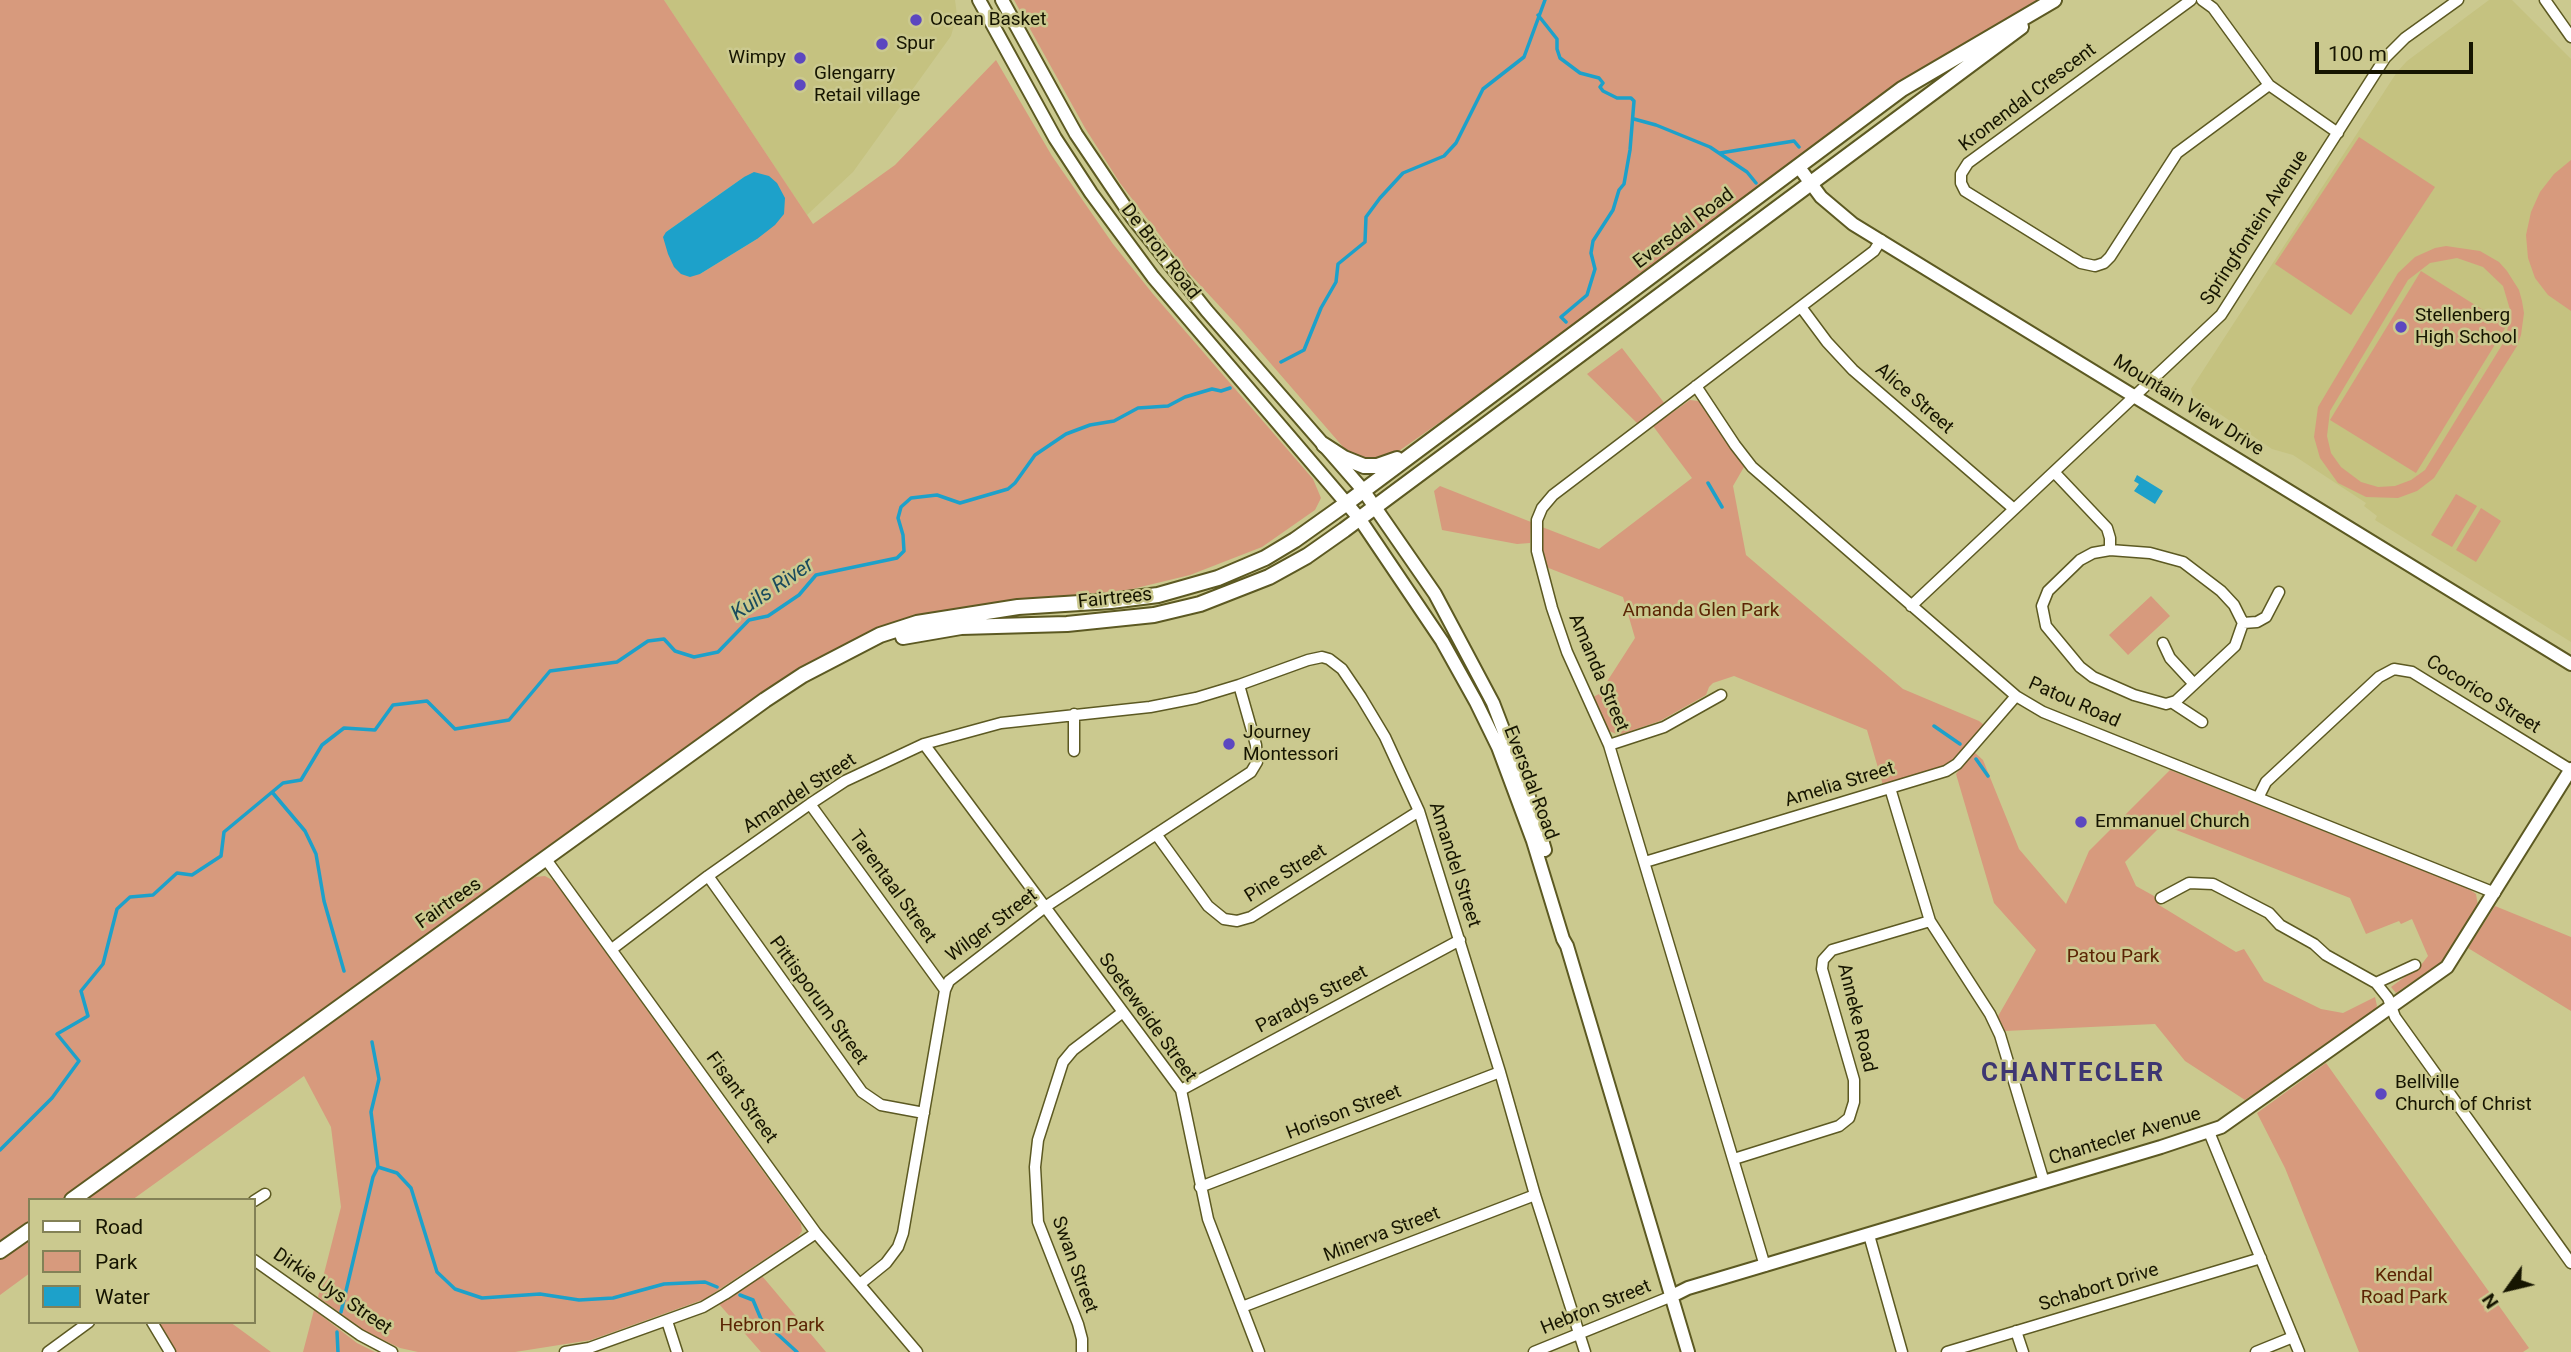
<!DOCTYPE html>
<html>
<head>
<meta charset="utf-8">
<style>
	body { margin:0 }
	#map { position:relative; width:2571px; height:1352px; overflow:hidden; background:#cbc98f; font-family:Roboto,sans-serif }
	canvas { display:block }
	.legend { position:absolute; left:28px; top:1198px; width:228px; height:126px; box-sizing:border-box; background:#cbc98f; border:2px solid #838156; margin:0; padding:9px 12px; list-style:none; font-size:21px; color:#161501 }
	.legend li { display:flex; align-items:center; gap:14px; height:35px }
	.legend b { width:35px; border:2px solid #838156 }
	.north { position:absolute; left:2473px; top:1254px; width:70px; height:70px; -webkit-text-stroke:5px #cbc98f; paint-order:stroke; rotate:236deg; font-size:19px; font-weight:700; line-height:28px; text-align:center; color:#161501 }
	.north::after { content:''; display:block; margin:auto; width:24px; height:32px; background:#161501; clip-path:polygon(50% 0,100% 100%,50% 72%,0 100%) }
	.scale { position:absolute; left:2315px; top:42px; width:158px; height:32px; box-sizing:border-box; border:4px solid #161501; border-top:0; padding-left:9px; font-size:21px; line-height:24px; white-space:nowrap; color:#161501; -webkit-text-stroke:5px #cbc98f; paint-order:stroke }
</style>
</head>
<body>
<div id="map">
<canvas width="2571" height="1352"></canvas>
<ul class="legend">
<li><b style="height:9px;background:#fff"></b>Road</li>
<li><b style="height:19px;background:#d79a7d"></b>Park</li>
<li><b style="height:19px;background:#1da1ca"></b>Water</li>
</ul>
<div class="north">N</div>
<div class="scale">100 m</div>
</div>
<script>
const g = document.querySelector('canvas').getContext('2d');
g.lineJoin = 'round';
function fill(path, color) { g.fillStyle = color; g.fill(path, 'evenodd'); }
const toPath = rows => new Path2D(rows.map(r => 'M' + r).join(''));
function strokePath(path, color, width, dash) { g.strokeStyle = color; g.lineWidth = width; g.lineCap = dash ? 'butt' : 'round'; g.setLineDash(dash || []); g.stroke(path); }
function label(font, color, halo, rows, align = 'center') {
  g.font = font + ' Roboto,sans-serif'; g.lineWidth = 5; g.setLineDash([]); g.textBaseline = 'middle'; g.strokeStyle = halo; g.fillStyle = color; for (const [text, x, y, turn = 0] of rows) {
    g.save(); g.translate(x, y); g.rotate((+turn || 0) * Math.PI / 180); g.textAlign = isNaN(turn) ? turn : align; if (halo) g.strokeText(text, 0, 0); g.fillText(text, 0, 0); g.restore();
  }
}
fill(toPath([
	[664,0,955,0,957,15,951,36,853,172,807,215],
	[2489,0,2512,0,2571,59,2571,642,2375,520,2377,516,2364,506,2366,503,2293,455,2272,449,2193,396,2191,389,2397,72,2407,61]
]), '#c5c280');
fill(toPath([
	[0,0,664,0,813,224,895,165,996,60,1052,156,1113,244,1153,294,1313,479,1321,498,1315,510,1262,547,1190,575,1124,591,1050,597,896,625,830,652,752,700,61,1200,30,1200,30,1222,0,1243],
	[744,177,757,239,700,274,666,232],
	[1014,0,2045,0,1873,102,1503,378,1386,460,1363,459,1344,448,1239,327,1187,271,1120,183,1085,128],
	[2359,137,2435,187,2351,315,2275,264],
	[2571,160,2571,311,2548,295,2535,278,2528,258,2526,235,2531,212,2540,192,2554,174],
	[2446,246,2480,251,2499,262,2507,271,2519,290,2522,301,2524,313,2521,335,2517,346,2434,478,2417,491,2398,498,2366,497,2338,483,2320,458,2314,437,2318,407,2398,273,2415,257,2435,248],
	[2457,258,2483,267,2503,286,2511,313,2505,340,2425,470,2411,480,2395,486,2378,487,2361,482,2341,467,2331,453,2327,436,2330,411,2408,280,2430,263],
	[2421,271,2507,325,2416,473,2330,420],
	[1622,348,1665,404,1638,424,1587,374],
	[1690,400,1698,401,1703,406,1744,467,1733,486,1746,555,1903,689,1979,721,1984,725,1949,764,1883,785,1867,730,1734,676,1713,683,1709,687,1706,695,1660,721,1619,735,1607,730,1593,697,1599,694,1635,638,1623,597,1546,567,1542,545,1542,527,1599,549,1692,478,1653,426],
	[1440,486,1531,522,1530,543,1517,544,1442,530,1434,491],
	[2456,494,2477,506,2452,547,2431,535],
	[2481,508,2501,521,2476,562,2456,550],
	[2151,596,2170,616,2128,655,2109,635],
	[1974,752,1983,760,2019,849,2066,904,2089,851,2170,770,2469,889,2476,894,2478,906,2444,961,2396,993,2391,987,2421,965,2428,956,2412,919,2401,924,2399,921,2366,934,2350,898,2166,826,2157,830,2125,862,2136,886,2154,896,2159,905,2236,952,2244,949,2264,981,2321,1009,2343,1013,2375,997,2377,1006,2374,1011,2245,1100,2185,1061,2155,1024,2005,1031,1997,1018,2036,950,1994,903,1956,774],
	[545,876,554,881,801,1224,802,1231,798,1237,705,1299,591,1340,515,1352,418,1352,400,1348,366,1332,318,1297,341,1207,331,1127,304,1076,132,1200,84,1200,535,877],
	[2495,906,2571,937,2571,1011,2468,948],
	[2326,1063,2529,1348,2523,1352,2359,1352,2285,1168,2257,1113],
	[30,1239,30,1273,0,1295,0,1260],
	[762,1276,768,1283,826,1352,761,1352,719,1304],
	[314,1310,357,1343,375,1352,303,1352],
	[158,1322,230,1322,271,1352,176,1352]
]), '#d79a7d');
fill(toPath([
	[754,172,769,176,777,183,785,198,784,214,775,225,757,239,700,274,690,277,681,274,674,267,668,254,663,237,666,232,744,177],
	[2137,475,2163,491,2155,504,2134,491,2139,484,2134,481]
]), '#1da1ca');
strokePath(toPath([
	[1538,15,1557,39,1557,49,1560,58,1580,73,1599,78,1603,83,1600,87,1603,91,1617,98,1631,98,1634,101,1630,150,1624,184,1619,190,1613,210,1593,241,1591,253,1595,269,1587,295,1561,317,1566,322],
	[1634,119,1656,125,1710,147,1747,172,1756,183],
	[1720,153,1794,141,1799,147],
	[1281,362,1304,350,1321,308,1336,282,1338,264,1365,242,1366,217,1380,198,1403,173,1444,156,1456,143,1483,89,1524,57,1545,0],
	[1708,483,1722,507],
	[1934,726,1960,744],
	[1976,759,1988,776],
	[272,792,305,831,316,854,324,901,344,971],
	[0,1150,52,1098,79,1061,57,1034,88,1016,81,991,103,964,117,909,130,897,153,895,177,873,192,875,221,856,224,832,283,783,301,780,322,745,344,728,375,730,393,705,427,701,455,729,509,720,550,671,617,662,648,641,664,639,675,651,694,657,718,652,749,620,768,616,799,595,816,575,897,558,904,551,903,535,898,518,901,507,911,498,937,495,960,503,1008,489,1015,483,1035,455,1066,434,1090,425,1114,421,1138,408,1168,406,1185,397,1212,389,1221,391,1230,388],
	[378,1167,397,1173,411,1188,437,1272,455,1289,482,1298,540,1294,579,1300,613,1298,664,1284,705,1282,717,1287],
	[740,1295,753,1300,761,1319,797,1352],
	[341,1312,373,1177,378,1167,371,1112,379,1079,372,1042],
	[337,1332,338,1352]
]), '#1da1ca', 3.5);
const minor = toPath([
	[2191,0,1968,163,1961,174,1961,183,1965,191,2081,263,2095,266,2104,263,2110,257,2177,153,2269,85,2338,133],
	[2202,0,2213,8,2269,85],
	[2545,0,2571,37],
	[1801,307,1827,342,1853,370,2014,509],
	[1696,386,1735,445,1752,467,2016,696,2043,712,2495,893],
	[2054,472,2107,528,2110,538,2110,550],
	[1911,606,2221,315,2385,58,2405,38,2458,0],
	[2243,623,2235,646,2176,701,2166,704,2134,695,2093,677,2080,667,2046,626,2042,606,2048,591,2080,560,2093,553,2110,550,2150,553,2183,562,2221,591,2234,605,2243,623,2257,622,2266,617,2279,592],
	[2163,643,2170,658,2194,684],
	[2173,703,2202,722],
	[1074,714,1074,751],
	[924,744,1181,1090,1208,1219,1259,1352],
	[1609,745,1664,727,1721,695],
	[1890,788,1930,921,1990,1014,2000,1035,2044,1182],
	[2258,798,2266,782,2379,677,2394,669,2412,672,2571,770],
	[810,804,945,990],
	[1156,834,1208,906,1224,919,1237,921,1251,917,1419,811],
	[545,858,816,1233,917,1352],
	[1645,862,1946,771,1957,764,2016,696],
	[708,876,862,1092,881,1105,924,1113],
	[2161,898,2189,883,2213,884,2269,913,2280,925,2314,944,2326,955,2376,983,2388,998,2395,1017,2571,1263],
	[612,949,708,876,810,804,845,781,924,744,1001,723,1150,707,1196,698,1239,685,1308,660,1322,657,1329,659,1342,669,1361,697,1385,737,1419,811,1500,1072,1535,1195,1585,1352],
	[2376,983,2415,965],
	[1181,1090,1460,940],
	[2209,1132,2299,1352],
	[1734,1159,1839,1126,1849,1118,1854,1102,1854,1080,1822,969,1823,960,1832,950,1930,921],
	[1200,1187,1500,1072],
	[254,1201,265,1194],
	[1869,1235,1902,1352],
	[254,1260,360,1335,392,1352],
	[1765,1266,1609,745,1567,652,1552,608,1537,551,1537,520,1542,508,1553,495,1874,251,1881,240],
	[860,1284,886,1263,898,1247,903,1233,945,990,949,981,1045,907,1251,772,1257,762,1256,745,1239,685],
	[1242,1307,1535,1195],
	[667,1321,677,1352],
	[152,1322,170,1352],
	[2016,1331,2023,1352],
	[48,1352,89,1322],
	[565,1352,589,1348,703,1307,725,1294,816,1233],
	[1082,1352,1082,1339,1078,1324,1038,1222,1035,1167,1038,1140,1063,1062,1073,1050,1123,1012],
	[1534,1352,1672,1296],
	[1947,1352,2261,1258],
	[2256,1352,2293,1337]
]);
const tertiary = toPath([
	[979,0,1055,138,1091,193,1153,277,1359,518,1442,641,1476,702,1498,747,1533,841,1563,939,1567,946,1688,1352],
	[1002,0,1076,134,1132,217,1207,311,1363,490,1435,594,1493,703,1529,797,1545,850],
	[1798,166,1821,197,1853,224,2571,664],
	[1672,1296,1688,1288,2161,1147,2221,1127,2447,967,2571,769]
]);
const secondary = toPath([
	[1324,445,1344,458,1364,466,1377,466,1397,459],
	[903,637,961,627,1067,624,1154,615,1200,604,1269,577,1307,556,1344,530,2021,27],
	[72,1200,765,700,803,675,880,635,917,623,1018,607,1111,601,1158,595,1218,578,1265,558,1295,540,1347,503,1902,89,2054,0],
	[0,1251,30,1230]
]);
strokePath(minor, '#5c5922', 13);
strokePath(tertiary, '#5c5922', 16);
strokePath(secondary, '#5c5922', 18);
strokePath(minor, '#fff', 10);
strokePath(tertiary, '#fff', 12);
strokePath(secondary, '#fff', 14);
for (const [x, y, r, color] of [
	[916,20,7,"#5c47c0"],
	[882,44,7,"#5c47c0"],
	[800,58,7,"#5c47c0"],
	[800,85,7,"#5c47c0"],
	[2401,327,7,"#5c47c0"],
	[1229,744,7,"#5c47c0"],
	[2081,822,7,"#5c47c0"],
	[2381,1094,7,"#5c47c0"]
]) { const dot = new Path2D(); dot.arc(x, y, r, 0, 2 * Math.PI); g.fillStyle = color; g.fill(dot); strokePath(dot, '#cbc98f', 2.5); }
label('19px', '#161501', '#cbc98f', [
	["Ocean Basket",930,20],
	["Spur",896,44],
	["Wimpy",786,58,"right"],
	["Glengarry",814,74],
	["Retail village",814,96],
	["Stellenberg",2415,316],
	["High School",2415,338],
	["Journey",1243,733],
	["Montessori",1243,755],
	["Emmanuel Church",2095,822],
	["Bellville",2395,1083],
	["Church of Christ",2395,1105]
], 'left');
label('19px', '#161501', '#cbc98f', [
	["Kronendal Crescent",2028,98,-37],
	["Springfontein Avenue",2255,228,-57],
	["Eversdal Road",1684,229,-37],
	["De Bron Road",1160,252,52],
	["Alice Street",1914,399,41],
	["Mountain View Drive",2188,406,32],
	["Fairtrees",1115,599,-6],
	["Amanda Street",1598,673,67],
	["Cocorico Street",2483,695,32],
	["Patou Road",2074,703,24],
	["Eversdal Road",1530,783,69],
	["Amelia Street",1840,785,-17],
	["Amandel Street",800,794,-33],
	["Amandel Street",1454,865,72],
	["Pine Street",1286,874,-32],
	["Tarentaal Street",892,887,54],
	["Fairtrees",449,904,-35],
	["Wilger Street",992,926,-37],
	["Paradys Street",1312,1000,-28],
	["Pittisporum Street",818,1001,54],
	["Soeteweide Street",1147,1018,54],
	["Anneke Road",1856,1018,76],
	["Fisant Street",741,1098,54],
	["Horison Street",1344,1113,-21],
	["Chantecler Avenue",2125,1137,-17],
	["Minerva Street",1382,1235,-21],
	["Swan Street",1074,1265,70],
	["Schabort Drive",2099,1288,-17],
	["Dirkie Uys Street",332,1292,34],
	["Hebron Street",1596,1308,-22]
]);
label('19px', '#5b2404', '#cbc98f', [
	["Amanda Glen Park",1701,611],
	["Patou Park",2113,957],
	["Kendal",2404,1276],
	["Road Park",2404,1298],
	["Hebron Park",772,1326]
]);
label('italic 21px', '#1a4b5d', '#cbc98f', [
	["Kuils River",773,590,-34]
]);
g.letterSpacing = '2px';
label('bold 26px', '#3d3672', '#cbc98f', [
	["CHANTECLER",2073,1074]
]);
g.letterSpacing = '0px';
</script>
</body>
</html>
